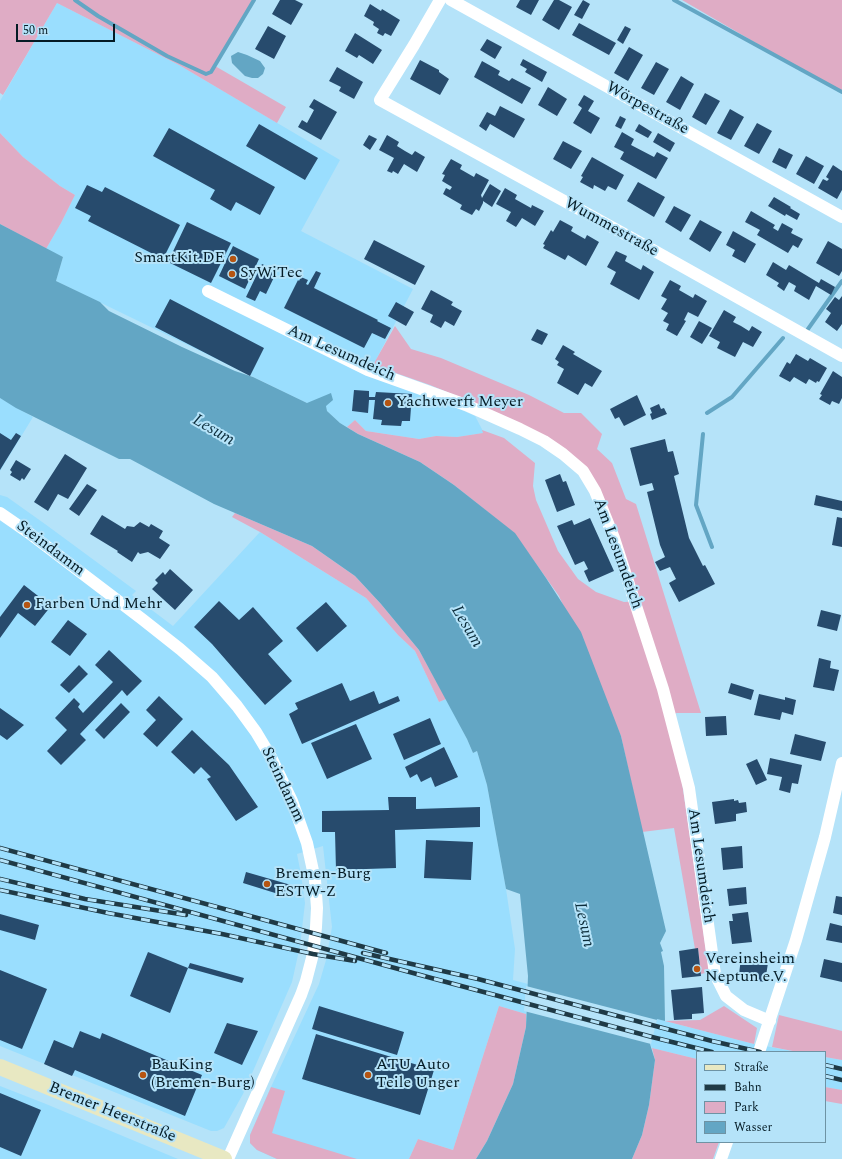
<!DOCTYPE html>
<html>
<head>
<meta charset="utf-8">
<style>
	body { margin:0 }
	#map { position:relative; width:842px; height:1159px; overflow:hidden; background:#b5e3f9; font-family:Spectral,serif }
	canvas { display:block }
	.legend { position:absolute; left:696px; top:1051px; width:130px; height:92px; box-sizing:border-box; background:#b5e3f9; border:1px solid #6e93a4; margin:0; padding:5px 7px; list-style:none; font-size:12px; color:#041b25 }
	.legend li { display:flex; align-items:center; gap:8px; height:20px }
	.legend b { width:20px; border:1px solid #6e93a4 }
	.scale { position:absolute; left:16px; top:24px; width:99px; height:18px; box-sizing:border-box; border:2px solid #041b25; border-top:0; padding-left:5px; font-size:12px; line-height:14px; white-space:nowrap; color:#041b25; -webkit-text-stroke:3px #b5e3f9; paint-order:stroke }
</style>
</head>
<body>
<div id="map">
<canvas width="842" height="1159"></canvas>
<ul class="legend">
<li><b style="height:5px;background:#e8e8c2"></b>Straße</li>
<li><b style="height:5px;background:#1f3a46"></b>Bahn</li>
<li><b style="height:11px;background:#dfacc5"></b>Park</li>
<li><b style="height:11px;background:#63a6c4"></b>Wasser</li>
</ul>
<div class="scale">50 m</div>
</div>
<script>
const g = document.querySelector('canvas').getContext('2d');
g.lineJoin = 'round';
function fill(path, color) { g.fillStyle = color; g.fill(path, 'evenodd'); }
const toPath = rows => new Path2D(rows.map(r => 'M' + r).join(''));
function strokePath(path, color, width, dash) { g.strokeStyle = color; g.lineWidth = width; g.lineCap = dash ? 'butt' : 'round'; g.setLineDash(dash || []); g.stroke(path); }
function label(font, color, halo, rows, align = 'center') {
  g.font = font + ' Spectral,serif'; g.lineWidth = 4; g.setLineDash([]); g.textBaseline = 'middle'; g.strokeStyle = halo; g.fillStyle = color; for (const [text, x, y, turn = 0] of rows) {
    g.save(); g.translate(x, y); g.rotate((+turn || 0) * Math.PI / 180); g.textAlign = isNaN(turn) ? turn : align; if (halo) g.strokeText(text, 0, 0); g.fillText(text, 0, 0); g.restore();
  }
}
fill(toPath([
	[57,3,179,65,340,160,301,231,413,289,368,375,428,395,475,416,484,433,457,437,436,436,419,439,366,431,355,420,347,427,340,423,327,411,326,406,307,403,56,281,63,257,46,249,61,223,75,195,60,186,23,157,0,133,0,101],
	[0,398,33,417,0,471],
	[0,495,7,497,45,524,136,591,132,595,173,626,260,532,366,598,398,635,415,651,439,702,446,699,467,739,473,753,477,751,487,785,506,889,515,949,513,980,528,984,526,1014,499,1006,453,1150,418,1139,409,1159,277,1159,257,1150,250,1143,250,1135,271,1087,319,984,326,960,332,927,323,846,297,854,301,874,305,903,300,946,292,982,243,1094,224,1128,217,1131,211,1131,0,1046],
	[657,1019,754,1044,798,1052,697,1052,697,1059,652,1048,650,1044],
	[825,1057,842,1060,842,1090,825,1087],
	[0,1086,46,1104,178,1159,0,1159]
]), '#9adefe');
fill(toPath([
	[0,0,254,0,215,66,286,107,277,123,179,65,57,3,3,95,0,93],
	[682,0,842,0,842,93],
	[0,133,23,157,60,186,75,195,61,223,46,249,0,224],
	[395,326,411,349,441,358,529,395,564,413,581,413,602,434,597,449,612,463,626,499,636,504,701,713,677,713,666,716,682,782,709,972,701,974,698,949,695,949,674,828,642,832,621,736,559,596,514,533,454,485,420,462,358,434,347,427,355,420,366,431,419,439,436,436,457,437,483,433,482,430,504,438,535,463,533,486,536,500,558,551,578,579,596,592,624,602,640,601,587,468,486,408,430,385,373,365],
	[235,513,312,546,355,576,381,604,419,650,446,699,439,702,415,651,398,635,366,598,260,532,232,517],
	[499,1006,526,1014,526,1027,513,1084,487,1141,476,1159,409,1159,418,1139,453,1150],
	[724,1006,757,1028,754,1044,665,1021,700,1020],
	[779,1015,842,1031,842,1060,825,1057,825,1052,798,1052,772,1047],
	[652,1048,697,1059,697,1142,719,1142,713,1159,632,1159,642,1135,649,1105,655,1060],
	[271,1087,285,1091,272,1133,357,1159,277,1159,257,1150,250,1143,250,1135],
	[825,1087,842,1090,842,1104,825,1101]
]), '#dfacc5');
fill(toPath([
	[238,52,247,55,260,61,265,68,263,74,258,78,252,78,245,76,232,63,231,56],
	[0,224,63,257,56,281,100,302,109,311,182,347,235,371,253,377,307,403,331,393,333,400,326,406,327,411,340,423,358,434,420,462,454,485,515,533,546,578,581,632,621,736,666,931,660,943,663,951,661,952,664,966,665,1021,657,1019,650,1044,655,1060,649,1105,642,1135,632,1159,476,1159,487,1141,513,1084,526,1027,528,976,520,894,506,889,487,785,477,751,473,753,467,739,419,650,381,604,355,576,312,546,214,504,130,459,119,459,16,408,0,398]
]), '#63a6c4');
fill(toPath([
	[526,986,657,1020,651,1044,524,1011]
]), '#b5e3f9');
strokePath(toPath([
	[75,0,98,16,167,56,206,74,211,72,254,0],
	[674,0,842,92],
	[808,329,842,281],
	[707,413,732,397,783,338],
	[703,434,696,505,712,547]
]), '#63a6c4', 4);
fill(toPath([
	[280,0,295,0,303,4,291,25,272,14],
	[520,0,539,0,531,15,516,7],
	[554,0,559,0,572,7,559,30,542,20],
	[583,0,590,4,582,19,574,15],
	[370,4,381,11,382,9,400,20,391,36,385,33,383,36,377,33,379,29,373,25,374,22,364,16],
	[579,23,616,43,609,55,572,35],
	[268,26,286,36,274,59,255,49],
	[625,26,631,29,623,44,617,40],
	[355,33,382,50,373,64,359,55,357,58,345,51],
	[487,39,502,47,495,59,480,50],
	[629,47,643,55,628,81,614,73],
	[523,59,547,72,542,82,525,72,527,69,520,65],
	[420,60,439,70,439,72,449,79,440,95,410,79],
	[482,61,500,71,498,75,509,81,512,78,531,88,522,104,474,77],
	[656,62,669,69,654,95,641,88],
	[337,67,363,82,354,99,339,91,341,87,329,81],
	[681,76,694,84,680,110,666,102],
	[548,87,567,99,557,116,538,105],
	[705,93,720,101,706,125,692,117],
	[584,95,594,101,588,111,600,118,591,134,573,123,582,108,578,105],
	[314,99,337,112,321,140,298,127,302,120,307,123,314,110,309,107],
	[500,106,525,119,514,138,490,124,486,131,479,126,487,112,495,116],
	[730,109,744,117,731,140,717,133],
	[620,116,626,119,621,129,615,126],
	[757,123,772,131,759,154,744,146],
	[259,124,318,158,305,180,246,146],
	[639,124,652,132,648,138,635,131],
	[169,128,275,187,260,215,236,202,231,211,210,199,215,190,153,156],
	[622,132,634,139,631,145,654,157,657,152,668,158,656,179,620,159,624,152,614,147],
	[658,133,675,143,670,152,653,142],
	[369,135,377,139,370,150,363,145],
	[387,135,399,142,397,146,405,151,412,155,415,151,425,157,417,172,404,164,398,174,393,171,392,173,387,171,394,158,379,150],
	[563,141,582,151,571,169,553,159],
	[779,148,793,155,786,169,772,162],
	[806,156,824,166,814,184,796,174],
	[592,157,624,175,616,190,608,186,605,191,594,185,593,189,580,182,583,177,581,176],
	[451,159,462,165,460,169,474,177,476,173,489,180,481,195,482,198,490,184,501,191,492,207,483,201,483,203,479,211,476,209,472,215,460,209,462,205,443,194,446,188,450,190,452,187,442,181,445,175,442,174],
	[833,165,842,171,842,190,837,199,818,188,823,179,827,181,829,179,826,177],
	[638,182,665,197,654,217,627,201],
	[87,185,102,192,105,187,180,225,163,259,88,221,91,216,75,208],
	[505,188,517,195,515,199,531,208,532,205,544,211,535,226,522,218,516,227,506,221,511,212,496,204],
	[774,197,791,207,790,208,800,214,797,220,786,214,785,216,768,206],
	[674,206,691,215,681,232,665,222],
	[751,211,775,225,773,228,778,231,782,223,793,229,791,233,803,239,798,248,793,245,788,253,757,235,760,230,745,222],
	[560,220,573,227,571,231,585,239,587,235,599,242,586,266,568,255,565,260,543,248,545,245,543,244,551,230,553,232],
	[700,220,722,232,710,252,689,239],
	[187,222,231,243,211,283,168,262],
	[733,231,756,244,745,263,732,256,735,250,726,245],
	[374,240,425,266,415,285,364,259],
	[828,241,842,249,842,271,839,276,816,263],
	[233,246,259,259,245,289,219,276],
	[616,251,627,256,625,261,641,270,643,265,654,272,639,300,610,284,616,272,607,267],
	[773,262,786,270,789,265,819,283,821,279,835,287,831,295,816,286,809,300,794,291,796,286,789,282,784,291,777,286,779,283,766,275],
	[262,264,277,271,266,294,260,291,255,301,246,297],
	[316,271,321,273,314,288,378,320,377,321,391,328,385,339,372,333,364,348,284,308,298,280,299,281,301,277,308,280,306,284,308,285],
	[670,280,681,286,679,290,693,298,695,294,707,301,698,317,688,312,684,320,686,321,677,336,666,330,669,324,663,321,668,313,661,309,667,299,661,296],
	[431,290,453,302,451,305,462,311,454,326,445,321,441,328,430,322,433,315,421,309],
	[842,296,842,324,837,331,825,322,831,313,826,309,835,297,839,300],
	[170,299,264,348,250,376,155,327],
	[396,302,414,312,406,326,388,316],
	[724,310,736,317,733,322,741,326,749,331,752,326,762,332,753,347,743,342,735,357,717,348,720,342,709,336],
	[699,321,712,328,702,344,690,337],
	[537,329,548,334,542,345,531,340],
	[563,345,575,352,573,354,602,371,592,387,585,383,578,395,557,383,564,369,557,365,559,362,555,359],
	[796,354,808,361,810,358,827,368,819,382,817,381,816,383,809,379,806,384,794,377,790,382,779,376,787,362,790,364],
	[833,371,842,377,842,398,839,404,832,401,830,405,819,399,822,395,820,394],
	[354,390,369,391,369,397,375,397,376,392,412,394,410,421,402,421,401,426,381,425,382,420,373,419,375,400,369,400,368,413,352,411],
	[637,395,646,415,624,426,619,417,615,419,610,409],
	[659,404,661,409,664,408,667,414,652,420,650,414,652,413,650,408],
	[0,433,11,440,16,433,21,436,0,470],
	[665,439,668,452,673,451,679,474,674,476,689,538,703,566,705,565,715,584,679,602,669,583,676,579,670,567,660,571,655,562,665,557,660,545,647,492,654,490,652,483,640,486,630,448],
	[65,454,87,468,68,499,58,494,48,511,34,502],
	[16,460,31,469,24,480,22,478,20,481,10,475,12,472,10,470],
	[560,474,563,482,566,481,575,505,557,512,545,480],
	[87,484,97,490,79,516,69,509],
	[816,495,842,501,842,511,814,505],
	[102,515,125,529,127,526,134,527,140,522,149,527,151,524,163,531,159,538,170,545,160,559,148,552,140,554,138,552,132,562,117,552,118,551,90,534],
	[837,517,842,518,842,547,832,545],
	[590,518,614,571,589,582,584,571,588,569,584,561,575,565,557,526,572,520,574,525],
	[170,569,193,590,175,610,152,589,158,583,155,580,163,572,165,575],
	[24,585,51,606,35,626,18,613,0,638,0,617],
	[219,601,239,620,253,607,283,641,268,654,292,681,265,705,212,644,194,627],
	[326,602,347,626,317,652,296,628],
	[821,610,841,615,837,631,817,626],
	[68,620,87,634,70,656,51,642],
	[109,650,142,681,127,696,122,690,80,734,86,740,61,765,47,751,67,730,55,718,74,698,80,704,78,707,83,713,113,682,95,665],
	[819,658,831,661,830,668,839,670,834,691,813,687],
	[79,665,88,674,69,693,60,685],
	[342,683,350,701,374,691,379,704,398,696,400,701,302,744,289,714,298,709,295,703],
	[731,683,754,690,751,700,728,693],
	[759,694,785,700,785,697,796,700,793,715,782,712,780,720,754,715],
	[159,696,183,719,157,747,143,734,156,720,146,710],
	[121,703,130,712,104,739,95,730],
	[0,708,24,725,7,740,0,735],
	[726,716,727,735,706,736,705,717],
	[430,718,441,744,404,760,393,734],
	[356,724,372,759,327,779,311,743],
	[192,730,229,765,258,807,236,821,207,779,211,777,201,767,194,774,171,752],
	[795,734,826,742,821,761,790,754],
	[444,747,458,777,435,787,431,777,421,782,417,774,410,778,405,767],
	[770,758,802,765,798,784,792,783,790,793,779,790,782,777,767,774],
	[757,759,767,780,756,785,746,764],
	[388,797,416,797,416,809,480,807,480,827,395,830,396,868,336,870,335,832,322,832,322,811,389,810],
	[734,799,734,801,738,800,739,803,746,802,747,812,736,814,736,821,715,824,712,802],
	[426,840,473,842,471,880,424,878],
	[742,846,743,868,723,870,721,848],
	[246,872,291,885,288,897,243,883],
	[746,887,747,904,729,906,727,889],
	[836,896,842,897,842,915,833,913],
	[748,912,752,942,732,944,729,921,733,921,732,914],
	[0,914,39,925,35,940,0,930],
	[830,923,842,926,842,943,826,940],
	[698,948,701,976,682,978,679,951],
	[148,952,188,968,170,1013,130,996],
	[741,958,768,963,765,982,745,979,746,976,739,974],
	[824,959,842,963,842,982,820,977],
	[190,963,244,978,242,983,188,968],
	[0,970,47,989,22,1049,0,1040],
	[702,987,704,1013,692,1014,692,1019,674,1020,671,990],
	[319,1006,404,1032,397,1055,312,1029],
	[227,1023,258,1031,242,1065,214,1053],
	[80,1031,100,1039,102,1033,202,1075,185,1116,75,1070,72,1076,44,1064,54,1040,73,1048],
	[316,1034,434,1070,420,1115,302,1079],
	[0,1093,41,1110,21,1156,0,1147]
]), '#274b6d');
strokePath(toPath([
	[440,0,414,45,380,100,628,236,842,356],
	[451,0,842,217],
	[208,291,368,370,466,405,520,429,544,441,563,454,583,471,595,491,614,538,663,689,689,788,715,974,726,996,744,1010,770,1021],
	[0,513,29,533,142,619,180,649,212,677,237,706,256,732,271,757,292,801,307,843,315,880,317,908,316,927,313,954,306,981,301,995,228,1159],
	[759,1052,796,940,825,837,842,763],
	[721,1159,727,1142]
]), '#fff', 12);
strokePath(toPath([
	[0,1067,224,1159]
]), '#e8e8c2', 16);
const rail = toPath([
	[0,848,386,953],
	[0,860,435,979,652,1037,712,1052],
	[0,879,85,899,186,915],
	[0,890,108,913,222,934,313,954,355,961],
	[363,953,478,979,712,1041,760,1052],
	[825,1065,842,1069],
	[825,1076,842,1080]
]);
strokePath(rail, '#1f3a46', 4.5);
strokePath(rail, '#b5e3f9', 3, [9]);
for (const [x, y, r, color] of [
	[233,259,4,"#b65512"],
	[232,274,4,"#b65512"],
	[388,403,4,"#b65512"],
	[27,605,4,"#b65512"],
	[267,884,4,"#b65512"],
	[697,969,4,"#b65512"],
	[143,1075,4,"#b65512"],
	[368,1075,4,"#b65512"]
]) { const dot = new Path2D(); dot.arc(x, y, r, 0, 2 * Math.PI); g.fillStyle = color; g.fill(dot); strokePath(dot, '#b5e3f9', 1.5); }
label('16px', '#041b25', '#b5e3f9', [
	["Wörpestraße",647,109,29],
	["Wummestraße",611,228,29],
	["Am Lesumdeich",341,354,24],
	["Steindamm",50,549,37],
	["Am Lesumdeich",617,554,70],
	["Steindamm",282,785,65],
	["Am Lesumdeich",700,866,82],
	["Bremer Heerstraße",112,1113,22]
]);
label('16px', '#041b25', '#b5e3f9', [
	["SmartKit.DE",225,259,"right"],
	["SyWiTec",240,274],
	["Yachtwerft Meyer",396,403],
	["Farben Und Mehr",35,605],
	["Bremen-Burg",275,875],
	["ESTW-Z",275,893],
	["Vereinsheim",705,960],
	["Neptun e.V.",705,978],
	["BauKing",151,1066],
	["(Bremen-Burg)",151,1084],
	["ATU Auto",376,1066],
	["Teile Unger",376,1084]
], 'left');
label('italic 17px', '#0d2d3b', '#b5e3f9', [
	["Lesum",213,431,30],
	["Lesum",466,627,59],
	["Lesum",583,925,78]
]);
</script>
</body>
</html>
